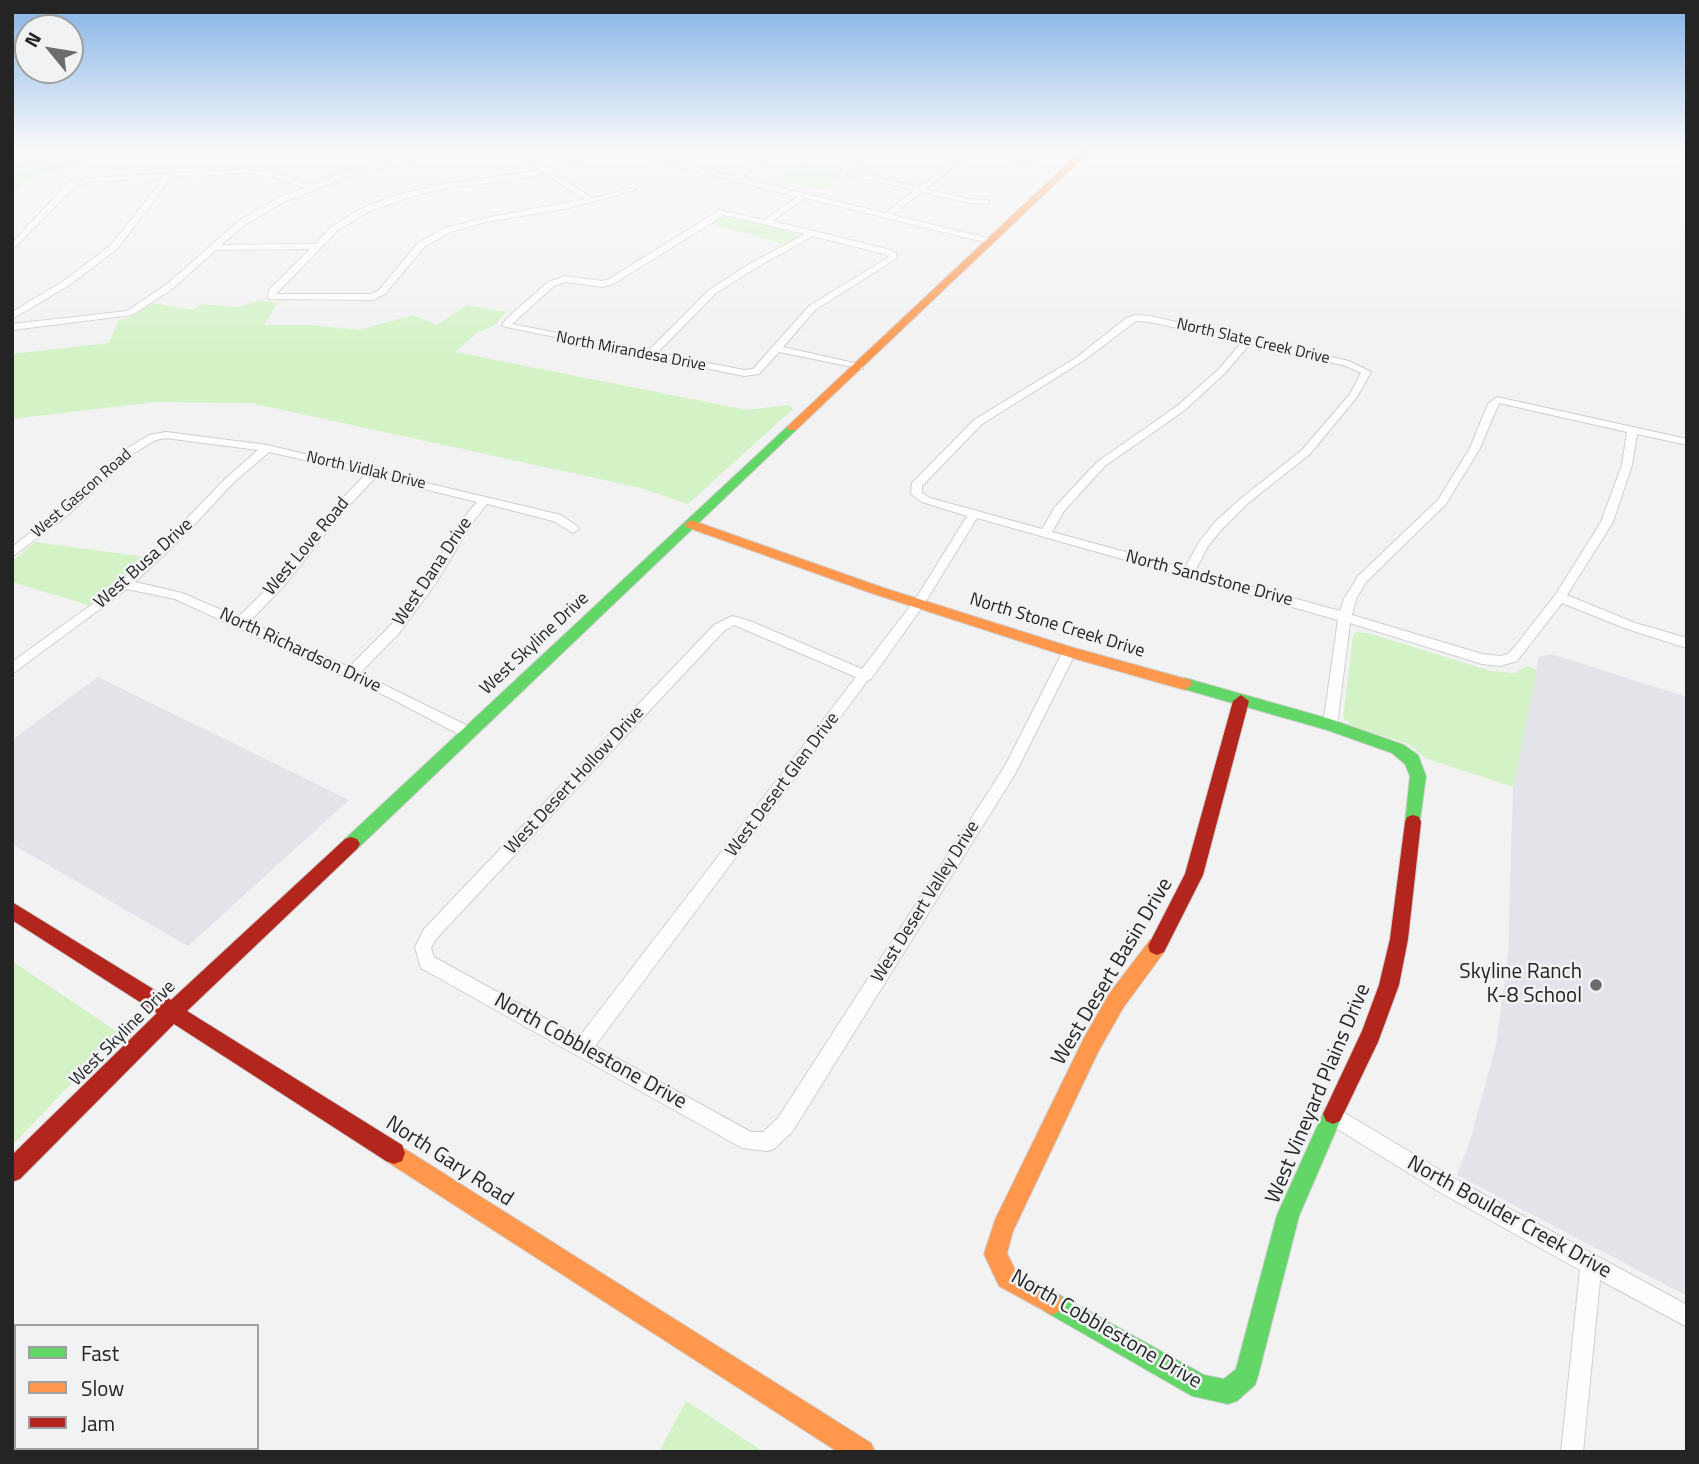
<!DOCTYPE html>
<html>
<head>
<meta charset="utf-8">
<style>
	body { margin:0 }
	#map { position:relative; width:1699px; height:1464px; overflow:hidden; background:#f2f2f3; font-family:"Titillium Web",sans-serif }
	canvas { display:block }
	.frame { position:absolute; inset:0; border:14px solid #242425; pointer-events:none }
	.legend { position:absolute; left:14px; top:1324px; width:245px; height:126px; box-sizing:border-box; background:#f1f2f4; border:2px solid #9fa0a1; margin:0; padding:9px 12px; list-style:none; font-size:21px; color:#242425 }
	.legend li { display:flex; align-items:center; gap:14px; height:35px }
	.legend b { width:35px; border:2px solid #9fa0a1 }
	.north { position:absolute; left:14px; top:14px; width:70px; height:70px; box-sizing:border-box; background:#f1f2f4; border:2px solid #9fa0a1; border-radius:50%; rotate:300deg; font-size:19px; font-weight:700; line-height:28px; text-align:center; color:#242425 }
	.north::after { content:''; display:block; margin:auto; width:24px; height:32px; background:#6c6c6d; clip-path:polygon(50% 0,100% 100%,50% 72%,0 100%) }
</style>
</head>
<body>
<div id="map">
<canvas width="1699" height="1464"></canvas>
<div class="frame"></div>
<ul class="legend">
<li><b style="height:9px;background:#63d668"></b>Fast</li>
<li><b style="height:9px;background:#ff974d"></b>Slow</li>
<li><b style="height:9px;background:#b3261e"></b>Jam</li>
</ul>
<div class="north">N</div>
</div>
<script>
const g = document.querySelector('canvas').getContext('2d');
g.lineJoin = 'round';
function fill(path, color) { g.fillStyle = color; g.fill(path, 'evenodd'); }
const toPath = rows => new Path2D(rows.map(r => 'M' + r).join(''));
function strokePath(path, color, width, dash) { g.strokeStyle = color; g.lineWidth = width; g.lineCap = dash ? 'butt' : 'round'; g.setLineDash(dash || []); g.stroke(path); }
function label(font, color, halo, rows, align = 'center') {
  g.font = font + ' "Titillium Web",sans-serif'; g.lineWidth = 5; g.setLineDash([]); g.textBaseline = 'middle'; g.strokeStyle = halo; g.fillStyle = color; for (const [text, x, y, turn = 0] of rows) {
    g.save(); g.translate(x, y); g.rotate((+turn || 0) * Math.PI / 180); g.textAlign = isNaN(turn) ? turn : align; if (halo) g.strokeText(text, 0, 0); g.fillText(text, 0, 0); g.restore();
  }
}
fill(toPath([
	[1551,654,1687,697,1687,1296,1457,1175,1470,1141,1496,1045,1508,955,1513,787,1539,657],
	[98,677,349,800,188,946,12,844,12,740]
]), '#e2e4e9');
fill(toPath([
	[83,160,79,165,41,174,23,184,12,196,12,164],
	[802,163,835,170,836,174,843,177,824,190,775,181],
	[723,215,797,234,799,237,786,245,709,223],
	[259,300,278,303,264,325,310,325,359,330,413,315,437,325,467,305,506,312,495,325,477,333,455,352,747,410,788,405,794,408,688,504,641,488,251,403,156,402,12,419,12,354,109,343,119,320,133,316,153,303,193,310,201,304,238,307],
	[35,542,146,557,88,605,12,582,12,561],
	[1356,632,1368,633,1491,671,1514,673,1527,666,1537,670,1513,787,1425,758,1409,744,1352,726,1343,718,1353,635],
	[12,961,119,1033,12,1146],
	[686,1401,764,1452,659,1452]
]), '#d3f3c6');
const street = toPath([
	[160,149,205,149,12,162,12,158,160,149],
	[444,149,458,149,351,175,284,202,246,224,221,245,315,244,331,227,362,208,397,195,441,185,540,170,523,159,499,149,509,149,527,157,546,168,575,160,593,149,602,149,579,162,551,171,592,198,632,188,636,190,564,209,486,222,450,232,424,247,385,294,373,300,268,299,269,290,310,249,216,250,172,289,132,315,12,330,12,324,127,311,166,285,240,220,278,198,305,188,273,177,247,173,172,177,117,249,68,286,12,319,12,312,62,282,111,245,164,178,88,182,74,187,12,250,12,243,68,183,87,178,247,169,277,173,311,185,346,171,444,149],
	[544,173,585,199,486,218,444,228,418,243,379,290,371,294,276,294,337,231,368,212,403,199,441,189,532,177,544,173],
	[610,149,623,149,732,176,774,149,782,149,739,178,885,213,915,190,841,173,841,167,869,149,877,149,848,170,919,187,954,161,973,149,988,149,1034,162,1030,164,979,151,958,163,926,189,969,199,985,200,988,200,988,204,969,203,922,192,892,215,991,239,991,243,988,243,805,198,772,221,891,250,896,253,897,258,815,310,783,347,863,365,863,369,779,352,759,374,744,376,502,326,506,319,548,282,565,276,602,281,609,279,720,210,764,220,798,197,610,149],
	[724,215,805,234,746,266,709,290,648,351,512,324,554,286,566,282,603,287,615,283,724,215],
	[813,236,885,254,889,257,809,306,753,369,744,370,657,353,715,294,752,270,813,236],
	[1135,315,1150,316,1349,361,1371,372,1357,397,1310,454,1247,504,1222,529,1208,546,1195,571,1340,611,1344,599,1358,576,1438,500,1470,448,1488,404,1497,397,1687,439,1687,445,1637,434,1632,465,1613,522,1567,595,1635,623,1687,638,1687,648,1627,629,1562,603,1517,661,1500,666,1482,664,1350,623,1337,725,1335,729,1330,730,1325,729,1323,725,1338,620,977,518,923,606,871,679,868,680,595,1046,751,1132,763,1132,778,1118,1005,766,1064,649,1074,649,1076,652,1015,774,792,1132,774,1149,767,1151,742,1148,421,968,415,947,424,929,714,625,732,616,750,621,862,669,915,600,967,516,922,502,911,494,912,483,974,420,1077,357,1125,319,1135,315],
	[1136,321,1150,322,1242,342,1218,370,1177,406,1097,462,1055,507,1042,529,930,498,922,493,922,486,982,424,1083,361,1136,321],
	[1250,344,1346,366,1361,373,1350,394,1302,450,1239,500,1214,523,1199,542,1185,568,1052,532,1064,511,1105,466,1185,410,1224,374,1250,344],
	[1499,403,1627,432,1622,465,1601,522,1556,594,1516,645,1508,654,1500,656,1482,654,1352,615,1356,599,1366,582,1446,504,1480,448,1499,403],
	[734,625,856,677,579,1037,434,957,431,948,436,939,724,631,734,625],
	[166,432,267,445,561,515,577,526,579,529,573,533,553,521,487,504,472,523,436,583,400,632,360,673,474,729,476,733,474,737,464,737,390,698,175,599,127,589,12,674,12,662,109,592,174,532,225,479,258,450,166,438,156,440,134,453,68,515,12,557,12,547,60,509,126,449,149,435,166,432],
	[269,452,366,474,332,509,278,578,238,617,182,593,135,582,182,538,233,483,269,452],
	[376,477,477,502,461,521,428,577,390,626,349,667,249,622,286,584,340,515,376,477],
	[1333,1106,1457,1180,1687,1305,1687,1327,1600,1280,1583,1452,1561,1452,1580,1270,1443,1194,1326,1122,1324,1115,1326,1108,1333,1106]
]);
const fast = toPath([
	[792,425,796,426,796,430,357,849,351,851,345,849,342,844,345,839,788,426,792,425],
	[1185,678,1330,719,1404,745,1418,755,1426,776,1419,827,1413,829,1407,827,1405,822,1410,776,1405,764,1392,753,1327,730,1180,688,1177,684,1185,678],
	[1333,1104,1340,1107,1343,1114,1299,1216,1258,1376,1255,1385,1237,1401,1228,1404,1192,1396,1044,1311,1040,1303,1044,1295,1052,1291,1204,1375,1224,1379,1236,1369,1277,1215,1326,1107,1333,1104]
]);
const slow = toPath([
	[1083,149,1092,149,796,430,788,430,788,426,1083,149],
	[691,520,884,588,1071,647,1190,680,1193,684,1185,690,1069,657,874,594,686,527,685,524,691,520],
	[1157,937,1164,940,1166,946,1164,952,1123,1008,1098,1052,1013,1231,1007,1253,1015,1270,1060,1295,1064,1303,1060,1311,1052,1315,999,1286,984,1254,995,1220,1084,1038,1109,994,1150,940,1157,937],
	[394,1142,871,1443,875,1452,838,1452,386,1161,383,1153,386,1145,394,1142]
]);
const jam = toPath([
	[1241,695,1249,701,1203,875,1164,952,1157,955,1150,952,1148,946,1185,874,1233,701,1241,695],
	[1413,815,1419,817,1421,822,1408,939,1399,985,1378,1042,1340,1121,1333,1124,1326,1121,1323,1114,1362,1031,1379,985,1390,939,1405,822,1407,817,1413,815],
	[351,837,357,839,360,844,357,849,187,1011,402,1145,405,1153,402,1161,394,1164,386,1161,174,1024,20,1179,12,1182,12,1155,157,1013,12,920,12,902,171,1000,345,839,351,837]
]);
strokePath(street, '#cfcfd0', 2);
strokePath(fast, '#cfcfd0', 2);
strokePath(slow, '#cfcfd0', 2);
strokePath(jam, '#cfcfd0', 2);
fill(street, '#fdfdfd');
fill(fast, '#63d668');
fill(slow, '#ff974d');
fill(jam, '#b3261e');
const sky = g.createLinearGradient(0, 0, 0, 354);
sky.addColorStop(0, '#84b3e8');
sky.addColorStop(0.42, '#f9f9fa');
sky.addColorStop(1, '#f9f9fa00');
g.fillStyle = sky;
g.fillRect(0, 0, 1699, 354);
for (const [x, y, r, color] of [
	[1596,985,7,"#6c6c6d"]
]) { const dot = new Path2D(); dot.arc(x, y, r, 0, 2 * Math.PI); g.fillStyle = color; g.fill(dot); strokePath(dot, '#f1f2f4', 2.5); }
label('16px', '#242425', '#f1f2f4', [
	["North Slate Creek Drive",1253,342,13],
	["North Mirandesa Drive",631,352,11],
	["North Vidlak Drive",366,471,13],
	["West Gascon Road",82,494,-41]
]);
label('18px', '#242425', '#f1f2f4', [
	["West Love Road",307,547,-50],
	["West Busa Drive",144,564,-42],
	["West Dana Drive",433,572,-56],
	["North Sandstone Drive",1209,579,15],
	["North Stone Creek Drive",1057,626,17],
	["West Skyline Drive",535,644,-43],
	["North Richardson Drive",300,651,25],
	["West Desert Hollow Drive",575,781,-47],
	["West Desert Glen Drive",783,785,-53],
	["West Desert Valley Drive",926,902,-58],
	["West Skyline Drive",123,1034,-45]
]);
label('21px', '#242425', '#f1f2f4', [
	["West Desert Basin Drive",1113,972,-59],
	["North Cobblestone Drive",590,1052,29],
	["West Vineyard Plains Drive",1319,1094,-67],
	["North Gary Road",449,1162,33],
	["North Boulder Creek Drive",1509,1218,29],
	["North Cobblestone Drive",1106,1330,30]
]);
label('21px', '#242425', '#f1f2f4', [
	["Skyline Ranch",1582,973],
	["K-8 School",1582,997]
], 'right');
</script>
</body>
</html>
